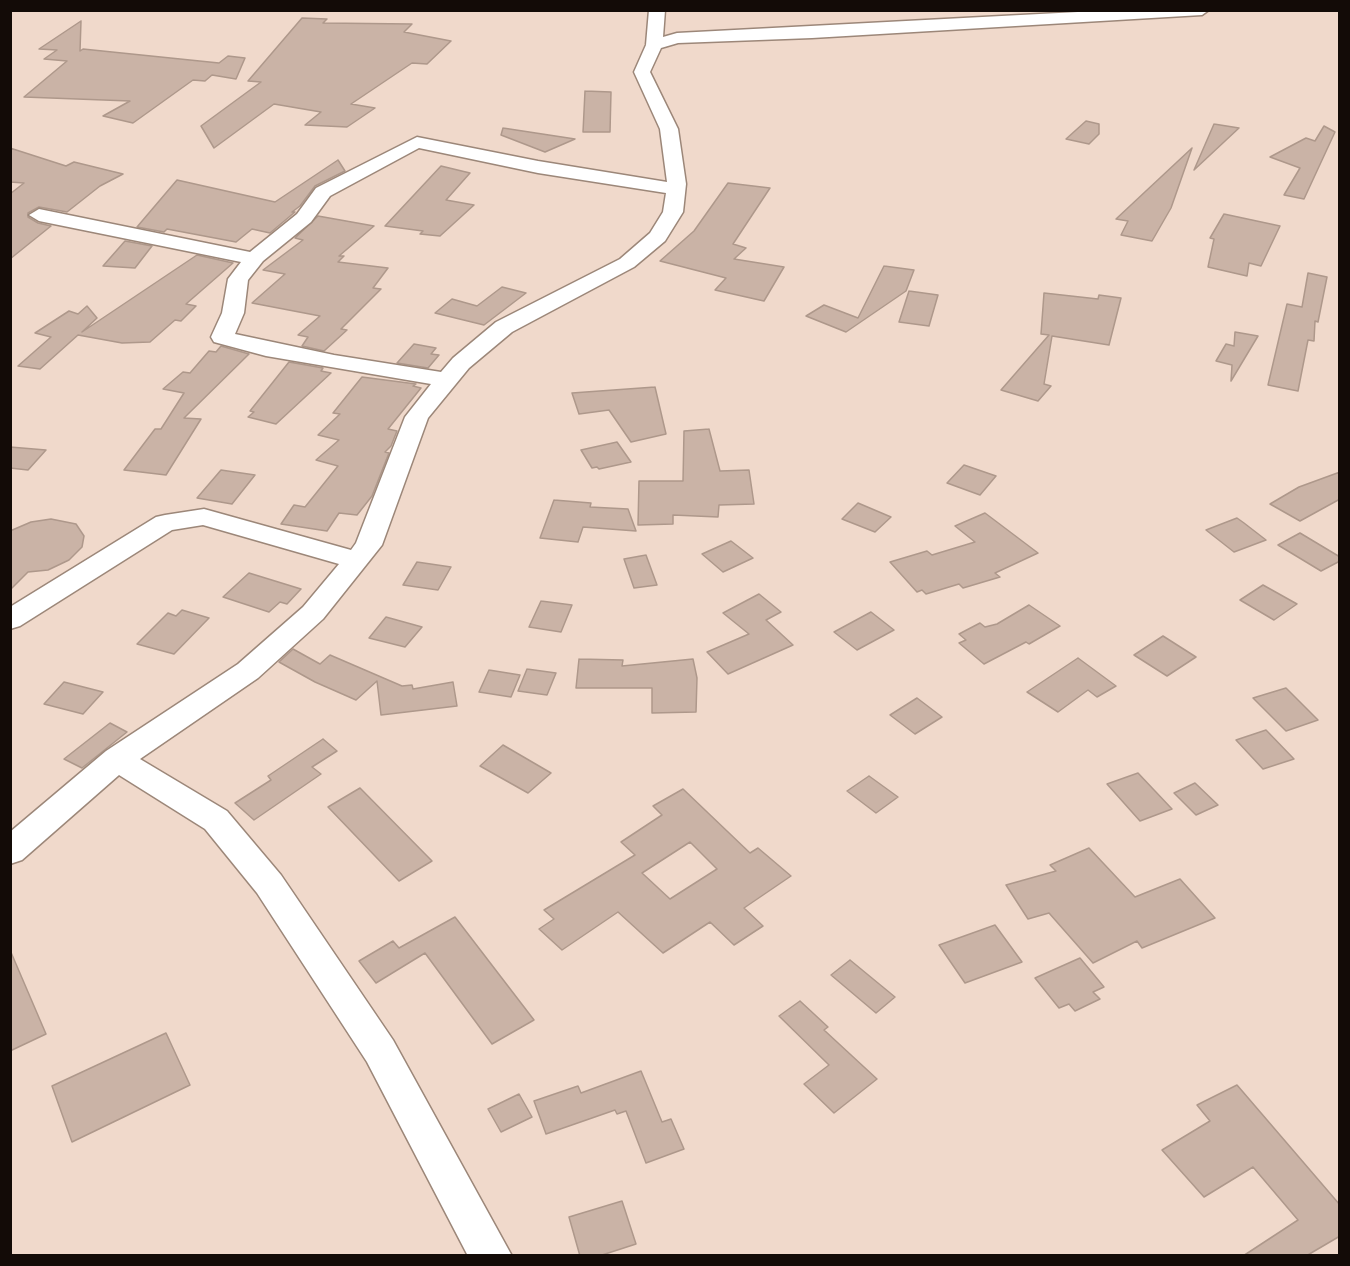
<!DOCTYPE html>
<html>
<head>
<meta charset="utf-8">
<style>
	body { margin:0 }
	#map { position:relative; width:1350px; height:1266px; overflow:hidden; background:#f0d9cb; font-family:Poppins,sans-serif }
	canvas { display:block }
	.frame { position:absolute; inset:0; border:12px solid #130b07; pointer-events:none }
</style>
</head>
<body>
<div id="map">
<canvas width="1350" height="1266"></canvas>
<div class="frame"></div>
</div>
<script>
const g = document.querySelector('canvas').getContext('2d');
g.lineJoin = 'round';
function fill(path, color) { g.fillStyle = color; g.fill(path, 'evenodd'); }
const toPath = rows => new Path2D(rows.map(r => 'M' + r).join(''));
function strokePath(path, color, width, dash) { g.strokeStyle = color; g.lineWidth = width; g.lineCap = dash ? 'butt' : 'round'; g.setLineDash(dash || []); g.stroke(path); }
const building = toPath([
	[302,18,327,19,323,23,412,24,404,32,451,41,427,64,412,63,351,104,375,108,347,127,305,125,321,112,274,104,214,148,201,126,261,82,248,81,302,18],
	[81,21,80,51,83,49,219,63,228,56,245,58,236,79,212,75,205,81,193,80,133,123,103,116,130,101,24,97,67,61,44,59,57,50,39,49,81,21],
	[585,91,611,92,610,132,583,132,585,91],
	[1086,121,1099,124,1099,134,1089,144,1066,139,1086,121],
	[1214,124,1239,128,1194,170,1214,124],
	[1324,126,1335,132,1304,199,1284,195,1300,168,1270,157,1306,138,1315,141,1324,126],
	[503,128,575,139,545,152,501,135,503,128],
	[10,148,66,166,74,162,123,174,100,186,67,212,39,207,28,213,28,217,38,223,51,226,10,259,10,194,24,183,10,182,10,148],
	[1192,148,1171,208,1152,241,1121,235,1128,221,1116,219,1192,148],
	[338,160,345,171,315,186,300,206,292,212,295,212,270,233,252,229,236,242,167,229,164,232,137,227,177,180,275,202,338,160],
	[441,166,470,173,446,200,474,205,440,236,420,234,423,231,385,226,441,166],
	[728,183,770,188,733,244,746,248,734,259,784,267,764,301,715,290,726,278,660,261,694,231,728,183],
	[1224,214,1280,226,1261,266,1249,263,1247,276,1208,267,1214,239,1210,238,1224,214],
	[318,216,374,226,339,256,344,256,338,262,388,268,373,288,381,289,341,329,347,330,324,351,302,346,308,337,298,335,320,316,252,303,285,274,263,270,303,240,295,238,318,216],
	[125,241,152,246,135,268,103,266,125,241],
	[197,255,233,263,186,304,196,306,181,321,175,320,150,342,122,343,78,335,40,369,18,366,51,337,35,333,69,311,78,314,87,306,97,318,82,332,197,255],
	[884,266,914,270,906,291,846,332,806,316,824,305,858,318,884,266],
	[1308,273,1327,277,1318,322,1315,321,1314,341,1308,340,1298,391,1268,385,1287,304,1302,307,1308,273],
	[502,287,526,293,484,325,435,313,452,299,477,306,502,287],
	[909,291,938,295,929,326,899,322,909,291],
	[1044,293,1098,299,1099,295,1121,298,1109,345,1052,336,1044,384,1051,386,1038,401,1001,390,1049,335,1041,334,1044,293],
	[1235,332,1258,336,1231,381,1232,365,1216,361,1226,344,1234,346,1235,332],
	[414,344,436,348,431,354,439,355,428,368,397,363,414,344],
	[221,346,249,354,184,418,201,419,166,475,124,470,155,429,161,429,184,393,163,389,183,372,190,373,209,351,216,352,221,346],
	[289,362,323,368,321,371,331,373,276,424,248,417,254,412,250,411,289,362],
	[362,377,416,384,413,386,421,388,388,429,397,431,391,446,385,452,389,453,372,496,357,515,339,513,327,531,281,524,294,505,305,507,338,466,316,460,339,440,318,435,340,414,333,413,362,377],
	[655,387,666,434,631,442,609,410,579,414,572,393,655,387],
	[709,429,720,471,749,470,754,504,719,505,718,517,673,515,673,524,638,525,639,481,683,481,684,431,709,429],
	[617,442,631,462,599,469,597,467,592,468,581,450,617,442],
	[10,447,46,450,28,470,10,468,10,447],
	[964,465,996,476,980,495,947,483,964,465],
	[221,470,255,475,232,504,197,498,221,470],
	[1340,472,1340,499,1300,521,1270,504,1299,487,1340,472],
	[554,500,591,503,590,507,628,509,636,531,583,527,578,542,540,538,554,500],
	[858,503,891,517,875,532,842,519,858,503],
	[985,513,1038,553,995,573,1000,577,963,588,959,584,926,594,922,590,917,592,890,562,927,551,932,555,975,542,955,526,985,513],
	[1237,518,1244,523,1266,540,1234,552,1206,530,1237,518],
	[51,519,76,524,84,536,82,547,69,560,48,570,28,572,10,590,10,531,31,522,51,519],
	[1300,533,1340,557,1340,561,1321,571,1278,545,1300,533],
	[731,541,753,558,723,572,702,554,731,541],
	[646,555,657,585,634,588,624,559,646,555],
	[417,562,451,567,438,590,403,585,417,562],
	[249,573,301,589,287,604,280,602,269,612,223,597,249,573],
	[1263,585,1297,604,1274,620,1240,600,1263,585],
	[759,594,781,612,766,620,793,645,728,674,707,652,749,634,723,613,759,594],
	[541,601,572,605,561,632,529,627,541,601],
	[1029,605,1060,626,1029,644,1026,642,984,664,959,643,966,640,959,634,980,623,985,627,997,624,1029,605],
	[182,610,209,618,174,654,137,644,168,613,176,616,182,610],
	[871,612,894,630,857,650,834,632,871,612],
	[386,617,422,627,405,647,369,638,386,617],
	[1163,636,1196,657,1167,676,1134,655,1163,636],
	[293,649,320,664,330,655,402,686,412,685,413,689,453,682,457,706,381,715,377,681,356,700,315,682,279,662,293,649],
	[1078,658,1116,686,1097,697,1088,690,1058,712,1027,692,1078,658],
	[579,659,623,660,622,666,693,659,697,678,696,712,652,713,652,688,576,688,579,659],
	[527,669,556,673,547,695,518,691,527,669],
	[489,670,520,675,511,697,479,692,489,670],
	[64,682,103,692,83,714,44,704,64,682],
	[1286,688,1318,720,1286,731,1253,698,1286,688],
	[917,698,942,717,915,734,890,715,917,698],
	[110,723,127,732,82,768,64,759,110,723],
	[1266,730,1294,759,1263,769,1236,740,1266,730],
	[323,739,337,751,312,767,321,774,254,820,235,803,271,780,268,776,323,739],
	[503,745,551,773,528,793,480,766,503,745],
	[1138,773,1172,809,1140,821,1107,784,1138,773],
	[869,776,898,797,876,813,847,791,869,776],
	[1195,783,1218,805,1196,815,1174,793,1195,783],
	[360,788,432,861,399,881,328,807,360,788],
	[683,789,750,853,758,848,791,876,744,908,763,926,734,945,710,922,663,953,618,912,562,950,539,929,554,919,544,910,635,855,621,842,662,815,653,806,683,789],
	[690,842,717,869,670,899,642,873,690,842],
	[1089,848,1135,897,1180,879,1215,918,1142,948,1137,941,1093,963,1049,913,1028,919,1006,885,1056,871,1050,865,1089,848],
	[455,917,534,1020,492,1044,425,953,376,983,359,961,393,941,399,948,455,917],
	[995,925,1022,962,965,983,939,945,995,925],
	[10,950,46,1034,10,1051,10,950],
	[1080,958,1104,987,1093,992,1100,999,1075,1011,1069,1004,1059,1008,1035,978,1080,958],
	[850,960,895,997,876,1013,831,975,850,960],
	[800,1001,828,1027,824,1030,877,1079,834,1113,804,1084,829,1065,779,1016,800,1001],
	[166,1033,190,1085,72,1142,52,1086,166,1033],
	[641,1071,662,1122,671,1119,684,1149,646,1163,626,1111,617,1114,615,1110,546,1134,534,1101,578,1086,581,1093,641,1071],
	[1237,1085,1340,1205,1340,1236,1306,1256,1243,1256,1298,1220,1253,1167,1204,1197,1162,1150,1210,1121,1197,1105,1237,1085],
	[519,1094,532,1117,501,1132,488,1109,519,1094],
	[622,1201,636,1244,599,1256,580,1256,569,1217,622,1201]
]);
fill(building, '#cab3a6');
strokePath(building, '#ae988b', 1.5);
const minor = toPath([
	[649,10,665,10,663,37,677,33,1116,10,1209,10,1202,15,812,38,678,43,661,48,650,72,678,129,686,184,683,212,665,241,634,267,512,332,469,368,428,418,382,545,323,619,258,678,140,759,227,811,281,875,393,1040,512,1256,468,1256,367,1062,257,893,205,829,119,775,22,860,10,864,10,832,106,751,238,664,303,607,339,564,203,525,172,530,20,626,10,629,10,607,156,517,165,515,204,509,351,550,356,543,405,417,431,384,266,356,214,342,211,337,222,313,228,279,241,262,39,221,29,215,39,209,250,252,297,214,316,188,417,137,538,161,667,182,660,129,634,72,646,45,649,10],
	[419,148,538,173,666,193,663,212,650,233,620,259,496,322,453,358,441,372,334,355,235,334,244,313,248,280,263,261,311,222,330,196,419,148]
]);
strokePath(minor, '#9c8779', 3);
fill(minor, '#fff');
</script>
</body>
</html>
